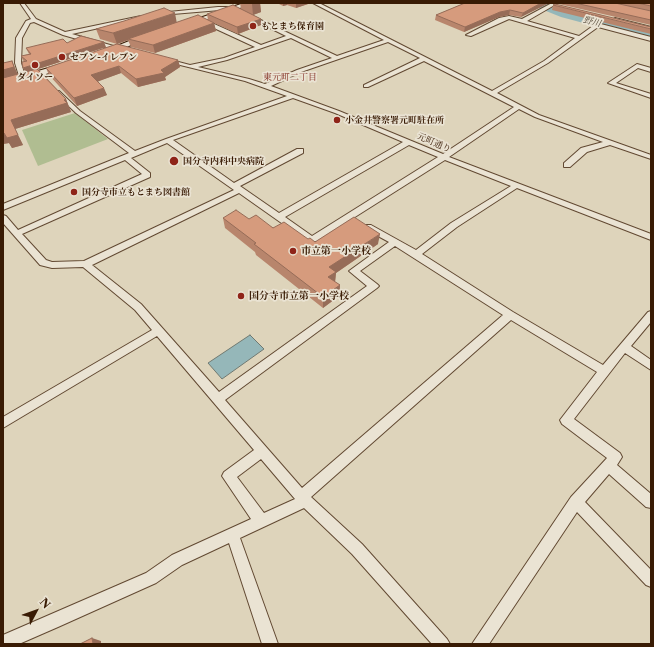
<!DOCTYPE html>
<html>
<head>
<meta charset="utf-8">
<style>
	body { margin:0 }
	#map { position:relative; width:654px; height:647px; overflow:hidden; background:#ded4bb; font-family:"Libre Caslon Text",serif }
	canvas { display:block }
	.frame { position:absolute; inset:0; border:4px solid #391b04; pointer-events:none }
	.north { position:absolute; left:16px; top:591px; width:40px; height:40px; -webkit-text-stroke:3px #eae3d3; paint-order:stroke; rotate:49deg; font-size:11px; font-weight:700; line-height:16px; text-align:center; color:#391b04 }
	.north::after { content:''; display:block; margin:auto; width:14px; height:18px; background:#391b04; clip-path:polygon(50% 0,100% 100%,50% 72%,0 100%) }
</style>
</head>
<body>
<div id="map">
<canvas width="654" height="647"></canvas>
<div class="frame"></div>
<div class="north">N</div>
</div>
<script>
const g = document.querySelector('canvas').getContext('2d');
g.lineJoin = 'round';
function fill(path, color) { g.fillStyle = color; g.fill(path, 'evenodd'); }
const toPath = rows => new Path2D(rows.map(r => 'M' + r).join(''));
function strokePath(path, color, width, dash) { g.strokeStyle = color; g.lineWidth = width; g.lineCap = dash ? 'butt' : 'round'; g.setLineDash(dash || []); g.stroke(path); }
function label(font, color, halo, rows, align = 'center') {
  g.font = font + ' "Libre Caslon Text","Noto Serif JP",serif'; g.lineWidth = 3.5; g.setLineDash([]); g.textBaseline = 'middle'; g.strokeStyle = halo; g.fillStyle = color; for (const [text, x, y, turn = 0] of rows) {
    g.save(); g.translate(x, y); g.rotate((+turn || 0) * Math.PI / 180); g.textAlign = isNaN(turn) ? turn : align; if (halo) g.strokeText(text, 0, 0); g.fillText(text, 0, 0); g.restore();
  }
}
fill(toPath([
	[75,113,108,139,38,166,22,130]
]), '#b0bd91');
const water = toPath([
	[250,335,264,349,222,379,208,363,250,335]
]);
fill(water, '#95b7b9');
strokePath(water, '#707971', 1);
fill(toPath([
	[530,3,545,3,569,13,651,33,651,41,561,17,531,5,530,3]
]), '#95b7b9');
const street = toPath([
	[20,3,24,3,36,19,65,32,141,16,144,18,72,34,124,49,125,50,122,52,63,35,34,22,30,23,22,38,21,63,26,79,23,81,20,79,15,63,16,38,26,21,31,19,20,3],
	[313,3,319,3,492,91,544,61,575,38,509,19,471,36,466,35,499,18,509,16,522,19,552,3,558,3,527,21,579,36,597,23,651,37,651,41,598,27,548,63,497,93,539,115,651,155,651,159,610,145,587,152,570,167,564,167,564,163,581,148,603,142,535,117,519,109,449,157,651,234,651,240,517,188,457,227,422,254,513,312,603,365,648,312,651,311,651,322,631,346,651,360,651,370,625,353,574,419,620,453,622,457,617,465,651,494,651,508,646,507,609,474,585,502,651,570,651,587,646,585,577,512,489,644,472,644,571,497,607,458,562,424,560,420,597,372,511,320,311,497,362,544,447,639,450,644,432,644,352,554,304,508,240,538,278,644,262,644,229,543,182,565,156,583,58,627,19,644,3,644,3,635,146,573,172,555,251,519,222,476,224,472,254,450,157,336,3,428,3,417,152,330,135,310,83,267,52,268,40,265,3,223,3,215,6,216,18,230,142,174,125,160,3,210,3,204,129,153,76,113,54,92,59,91,80,111,135,151,166,139,287,96,245,81,164,61,167,59,190,65,224,58,255,47,201,22,201,20,203,19,261,45,286,36,232,9,161,15,159,13,218,7,233,7,337,56,384,40,313,3],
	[291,38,332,58,297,70,265,84,249,79,198,67,227,60,291,38],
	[388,42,420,58,364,85,364,87,368,87,424,61,514,107,443,154,339,111,271,86,301,72,388,42],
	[293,98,335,113,403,142,279,213,240,186,303,153,303,149,297,149,234,183,173,140,293,98],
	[167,143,234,190,84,261,52,262,46,260,22,234,150,177,150,173,131,158,167,143],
	[409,145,438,157,312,236,285,217,409,145],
	[445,160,511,186,451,223,416,250,371,225,365,225,364,227,365,229,389,242,349,271,367,286,219,392,141,304,92,265,239,193,307,241,317,241,445,160],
	[395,246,503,315,302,488,225,400,377,288,379,286,377,284,360,271,395,246],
	[261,459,295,499,264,513,237,477,261,459],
	[615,18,651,27,651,31,613,21,612,20,615,18],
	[637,64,651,68,651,72,638,68,616,83,651,94,651,98,608,83,637,64]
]);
const secondary = toPath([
	[244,3,254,3,189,26,183,26,182,24,244,3],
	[144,35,150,35,151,37,109,54,106,54,102,52,144,35],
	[66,63,70,65,69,67,3,87,3,81,66,63]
]);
strokePath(street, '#624932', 2);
strokePath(secondary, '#391b04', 2);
fill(street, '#eae3d3');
fill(secondary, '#eae3d3');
fill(toPath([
	[240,3,260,3,261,12,253,15,261,19,261,25,238,34,214,23,216,31,155,53,131,47,128,40,117,44,100,39,96,29,124,21,177,22,208,20,207,14,241,9],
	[277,3,311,3,296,8,287,5,283,6],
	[465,3,549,3,521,17,509,15,499,17,464,32,435,20,436,15],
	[559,3,651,3,651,25,559,4],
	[553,5,651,29,651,34,552,10],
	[67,43,106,47,38,69,66,99,71,112,15,129,23,145,12,148,9,143,3,144,3,63,12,61,17,74,25,72,23,68,24,62,21,56,29,54,26,48],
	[178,60,180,67,165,77,166,80,138,87,121,73,98,81,107,95,77,106,49,75,46,68],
	[223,218,249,219,315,242,378,244,336,273,335,282,340,285,339,296,323,308,256,255,255,252,225,228]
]), '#b8856c');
fill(toPath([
	[255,3,260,3,261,12,253,15,252,4],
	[283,3,287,3,287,5,283,6],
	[296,3,311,3,296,8],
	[541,3,549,3,521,17,523,13],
	[510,10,509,15,499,17,464,32,465,27,500,12],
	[175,13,177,24,128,39,128,40,117,44,113,33],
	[261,19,261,25,238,34,237,27],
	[214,23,216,31,155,53,153,45],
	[104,42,106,47,26,73,23,68],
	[178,60,180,67,165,77,166,80,138,87,136,79,161,70],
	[12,61,18,75,3,80,3,70],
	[119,66,121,73,94,83,91,75],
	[104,88,107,95,77,106,74,98],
	[66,99,71,112,15,129,23,145,12,148,9,143,3,144,3,134,11,120],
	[380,234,378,244,336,273,335,282,328,277,329,267],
	[340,285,339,296,323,308,323,297],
	[92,638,101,641,101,644,93,644]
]), '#966c58');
const building = toPath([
	[465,3,541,3,523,13,510,10,500,12,465,27,436,15,465,3],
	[575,3,615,3,651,11,651,20,575,3],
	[637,3,651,3,651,6,637,3],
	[555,4,651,27,651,29,553,5,555,4],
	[233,5,261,19,237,27,207,14,233,5],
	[164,8,175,13,113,33,96,29,124,21,164,8],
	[198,15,214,23,153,45,128,39,198,15],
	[81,36,104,42,23,68,22,62,27,61,21,56,31,54,26,48,63,39,67,43,81,36],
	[117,44,178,60,161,70,164,73,136,79,119,66,91,75,104,88,74,98,46,68,117,44],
	[12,61,14,67,3,70,3,63,12,61],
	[37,69,66,99,64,100,67,103,11,120,18,135,7,138,4,133,3,134,3,78,37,69],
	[236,210,249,219,256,215,273,228,284,222,308,239,310,238,315,242,354,217,380,234,329,267,336,272,328,277,340,285,323,297,254,244,256,243,223,218,236,210],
	[92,638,93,644,80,644,92,638]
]);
fill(building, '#d69b7d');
strokePath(building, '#966c58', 1);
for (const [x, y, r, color] of [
	[253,26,4,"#8f2418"],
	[62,57,4,"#8f2418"],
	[35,65,4,"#8f2418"],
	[337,120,4,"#8f2418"],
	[174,161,5,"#8f2418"],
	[74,192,4,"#8f2418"],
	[293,251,4,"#8f2418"],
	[241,296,4,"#8f2418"]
]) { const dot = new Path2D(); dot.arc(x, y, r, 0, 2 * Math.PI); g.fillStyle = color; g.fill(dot); strokePath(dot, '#eae3d3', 1.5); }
label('italic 9px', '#554a3a', '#eae3d3', [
	["野川",592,22,14]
]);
label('bold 9px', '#391b04', '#eae3d3', [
	["もとまち保育園",261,26],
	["セブン-イレブン",70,57],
	["ダイソー",35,77,"center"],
	["小金井警察署元町駐在所",345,120],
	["国分寺内科中央病院",183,161],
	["国分寺市立もとまち図書館",82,192]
], 'left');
label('9px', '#7a1f14', '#eae3d3', [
	["東元町二丁目",290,77]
]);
label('9px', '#391b04', '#eae3d3', [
	["元町通り",434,143,23]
]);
label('bold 10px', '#391b04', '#eae3d3', [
	["市立第一小学校",301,251],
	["国分寺市立第一小学校",249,296]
], 'left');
</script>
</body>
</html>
